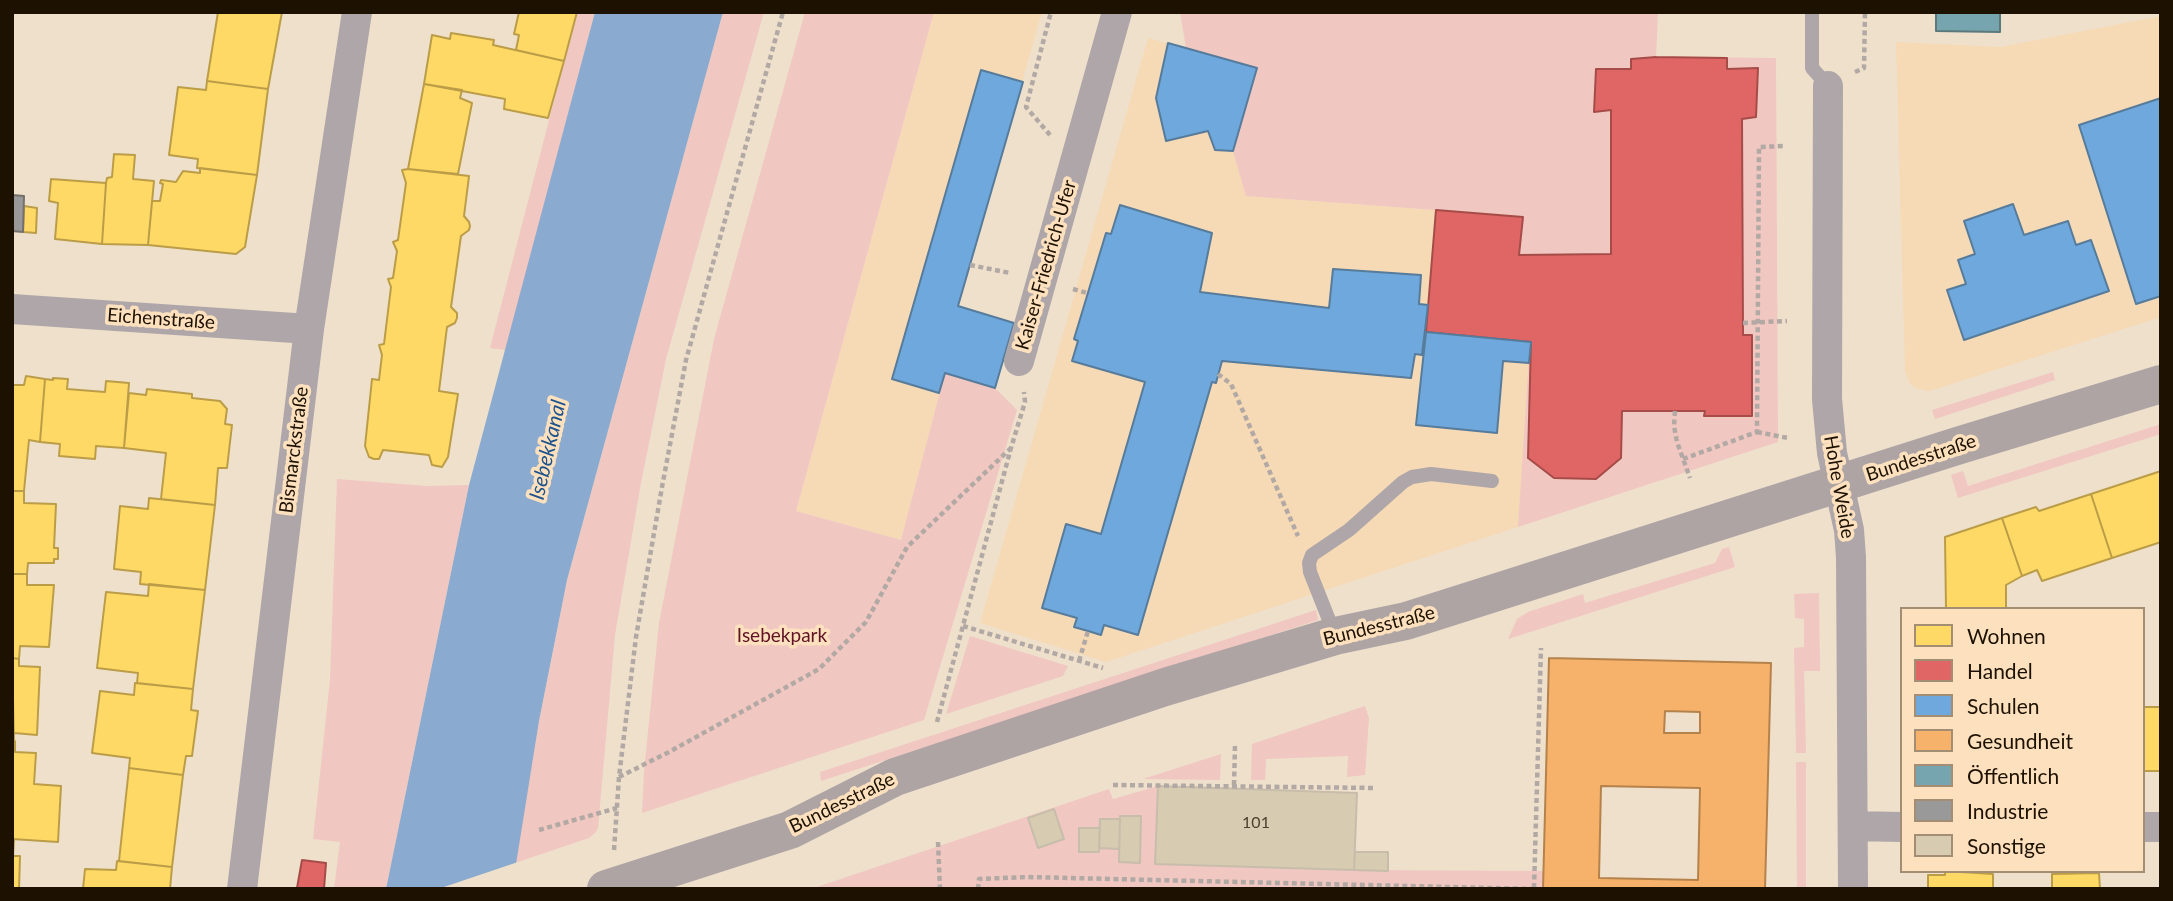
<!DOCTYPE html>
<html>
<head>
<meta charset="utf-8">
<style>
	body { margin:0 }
	#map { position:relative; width:2173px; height:901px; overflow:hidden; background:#efe0cc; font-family:Lato,sans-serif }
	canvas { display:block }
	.frame { position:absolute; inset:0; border:14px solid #1d1102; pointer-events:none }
	.legend { position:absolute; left:1900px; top:607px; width:245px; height:266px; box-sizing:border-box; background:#fde1be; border:2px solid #a38e73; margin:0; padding:9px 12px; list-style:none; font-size:21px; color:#1d1102 }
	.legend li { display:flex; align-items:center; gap:14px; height:35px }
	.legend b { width:35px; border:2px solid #a38e73 }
</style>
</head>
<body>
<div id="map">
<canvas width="2173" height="901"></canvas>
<div class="frame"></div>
<ul class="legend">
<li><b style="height:19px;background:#ffd966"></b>Wohnen</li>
<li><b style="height:19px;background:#e06666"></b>Handel</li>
<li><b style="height:19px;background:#6fa8dc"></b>Schulen</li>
<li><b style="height:19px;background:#f6b26b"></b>Gesundheit</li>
<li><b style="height:19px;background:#76a5af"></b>Öffentlich</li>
<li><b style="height:19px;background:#999"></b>Industrie</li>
<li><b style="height:19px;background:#d7ccb2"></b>Sonstige</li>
</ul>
</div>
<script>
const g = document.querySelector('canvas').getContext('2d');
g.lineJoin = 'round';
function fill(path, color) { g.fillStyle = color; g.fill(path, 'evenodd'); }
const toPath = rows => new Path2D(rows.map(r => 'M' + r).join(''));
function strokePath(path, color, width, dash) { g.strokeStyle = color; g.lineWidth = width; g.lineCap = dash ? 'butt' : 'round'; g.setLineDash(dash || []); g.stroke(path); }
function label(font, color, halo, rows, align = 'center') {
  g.font = font + ' Lato,sans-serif'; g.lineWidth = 7; g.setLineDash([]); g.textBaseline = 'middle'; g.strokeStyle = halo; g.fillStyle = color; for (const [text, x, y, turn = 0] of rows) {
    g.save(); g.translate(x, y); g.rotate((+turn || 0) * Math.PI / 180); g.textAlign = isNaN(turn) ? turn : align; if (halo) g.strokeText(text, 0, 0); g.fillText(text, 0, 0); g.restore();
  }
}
fill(toPath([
	[934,12,1042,12,958,306,1014,323,995,388,945,374,901,540,796,511],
	[2161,16,2161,317,1936,389,1928,391,1915,388,1910,383,1905,372,1896,42,2000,47],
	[1148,38,1257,68,1244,187,1246,196,1436,210,1426,332,1531,342,1518,527,1106,662,980,623]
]), '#f6d9b5');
fill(toPath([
	[577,12,595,12,506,350,490,348],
	[723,12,764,12,666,359,641,483,615,635,598,828,596,832,589,838,515,863,539,721,567,580],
	[805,12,934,12,796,511,901,540,945,373,995,388,1017,410,924,720,642,813,644,771,659,623,714,339],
	[1180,12,1658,12,1656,57,1776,58,1778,442,1518,527,1530,342,1426,332,1435,210,1246,196,1233,151,1256,68,1186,48],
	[2053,372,2055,380,1935,419,1932,410],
	[2161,424,2161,434,1958,498,1951,475,1963,471,1968,486],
	[337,479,427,486,469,485,386,889,334,889,340,842,313,839,330,680],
	[1729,547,1735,567,1508,639,1517,619,1528,612,1583,594,1585,603,1715,563,1722,549],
	[1819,593,1820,671,1804,671,1806,753,1796,753,1794,648,1804,647,1804,619,1795,618,1794,594],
	[1316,610,1318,620,821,781,820,772],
	[970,636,1068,666,1063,676,946,714],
	[1365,706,1369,718,1365,775,1347,777,1348,756,1266,759,1265,780,1251,780,1252,744],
	[1221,754,1220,780,1143,779],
	[1796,762,1806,762,1806,889,1797,889],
	[1158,786,1156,864,1354,870,1543,871,1543,889,811,889,1109,789,1113,799]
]), '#f0c7c1');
fill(toPath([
	[595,12,723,12,567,580,539,721,512,889,386,889,469,485]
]), '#8aaacf');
fill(toPath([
	[519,862,515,889,438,889,515,863]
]), '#efe0cc');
const homes = toPath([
	[218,12,282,12,268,89,207,81,218,12],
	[519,12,577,12,564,61,516,50,519,35,514,34,519,12],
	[451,33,494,40,493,45,564,61,548,118,504,109,505,99,424,84,432,35,450,39,451,33],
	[207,81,268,89,257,175,197,168,198,159,169,155,178,87,206,90,207,81],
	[424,84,462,90,460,98,472,103,458,174,408,169,424,84],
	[114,154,135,155,133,179,154,181,148,245,102,244,106,183,107,178,112,177,114,154],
	[200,168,257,175,245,247,236,254,148,245,152,201,160,201,163,184,160,183,161,180,176,182,183,171,200,173,200,168],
	[408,169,469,176,464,216,469,222,470,226,469,230,461,236,451,307,457,313,457,318,455,323,447,327,439,391,458,394,448,457,442,467,432,465,429,455,383,450,379,459,374,459,369,457,365,446,372,379,379,380,382,355,379,345,384,344,391,287,388,279,393,278,397,251,393,242,398,240,406,183,402,170,408,169],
	[51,179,106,183,102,244,55,239,58,203,49,201,51,179],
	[24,206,37,208,36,233,23,232,24,206],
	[26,376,45,379,40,442,29,440,24,491,12,491,12,385,24,385,26,376],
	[53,378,68,379,67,389,105,392,106,381,129,383,124,448,96,446,95,459,59,456,60,444,40,442,45,379,53,380,53,378],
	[147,389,192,394,192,398,220,401,227,409,225,424,232,425,227,468,218,468,215,505,161,499,166,453,124,448,129,393,146,395,147,389],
	[2161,471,2161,542,2112,558,2091,494,2161,471],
	[12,491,24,491,24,503,56,504,54,548,58,548,58,559,54,559,54,563,28,563,27,574,12,574,12,491],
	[2091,494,2112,558,2042,581,2037,570,2022,576,2002,518,2036,507,2039,511,2091,494],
	[149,498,215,505,205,590,140,584,141,572,114,569,120,506,148,509,149,498],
	[2002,518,2022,576,2006,585,2006,609,1946,609,1945,537,2002,518],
	[12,574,27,574,27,585,54,585,49,647,20,646,19,659,12,658,12,574],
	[149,584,205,590,193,689,137,683,138,673,97,668,106,592,148,596,149,584],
	[12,658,19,659,19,666,40,667,37,735,14,733,14,741,12,658],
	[135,683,193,689,191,710,198,711,192,756,186,756,183,775,129,768,130,758,92,753,100,691,134,695,135,683],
	[2143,707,2161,707,2161,771,2143,771,2143,707],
	[12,741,15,741,15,752,36,753,34,784,61,786,58,842,12,839,12,741],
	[129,768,183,775,172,867,119,861,129,768],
	[12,839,14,839,13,856,20,856,19,889,12,889,12,839],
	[117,861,172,867,170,889,83,889,85,869,116,870,117,861],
	[1945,871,1993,874,1993,889,1928,889,1928,875,1945,875,1945,871],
	[2099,873,2100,889,2052,889,2052,874,2099,873]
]);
fill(homes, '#ffd966');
strokePath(homes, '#bb9d48', 2);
const shops = toPath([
	[1656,57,1727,58,1727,69,1758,68,1756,117,1742,119,1743,335,1752,335,1752,416,1704,416,1705,411,1622,411,1621,458,1596,479,1554,478,1528,458,1531,342,1426,332,1436,210,1523,217,1519,255,1611,254,1611,110,1594,112,1596,69,1631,69,1631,59,1656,57],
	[302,860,326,863,324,889,297,888,302,860]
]);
fill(shops, '#e06666');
strokePath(shops, '#a64c48', 2);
const schools = toPath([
	[1168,43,1257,68,1233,151,1215,150,1208,131,1166,141,1156,98,1168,43],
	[981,70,1023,82,958,306,1014,323,995,388,945,373,939,393,892,379,981,70],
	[2161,98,2161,296,2136,304,2079,125,2161,98],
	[2013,204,2024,235,2068,221,2076,245,2091,240,2109,291,1964,340,1947,290,1966,284,1958,260,1975,254,1964,221,2013,204],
	[1120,205,1212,233,1200,292,1329,308,1333,269,1421,275,1419,304,1428,305,1422,355,1415,354,1411,378,1222,361,1216,383,1212,382,1138,635,1104,625,1101,635,1088,631,1074,627,1077,618,1042,608,1066,524,1101,534,1145,382,1072,361,1078,341,1074,339,1106,233,1111,234,1120,205],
	[1426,332,1531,342,1529,363,1503,361,1497,433,1416,425,1426,332]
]);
fill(schools, '#6fa8dc');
strokePath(schools, '#567b9b', 2);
const health = toPath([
	[1549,658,1771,663,1765,889,1543,889,1549,658],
	[1665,711,1700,712,1700,733,1664,733,1665,711],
	[1601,786,1700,788,1698,880,1599,878,1601,786]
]);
fill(health, '#f6b26b');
strokePath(health, '#b5824c', 2);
const public = toPath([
	[1936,12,2000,12,2000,32,1936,31,1936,12]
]);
fill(public, '#76a5af');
strokePath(public, '#5b797b', 2);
const industry = toPath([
	[12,195,24,196,23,232,12,231,12,195]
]);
fill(industry, '#999');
strokePath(industry, '#74706c', 2);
const building = toPath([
	[1158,786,1357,793,1354,870,1155,864,1158,786],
	[1054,809,1064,839,1038,848,1028,818,1054,809],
	[1120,816,1141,816,1140,863,1119,862,1120,816],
	[1100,819,1120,819,1119,849,1099,848,1100,819],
	[1079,828,1100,828,1099,852,1079,852,1079,828],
	[1355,852,1388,852,1388,871,1354,870,1355,852]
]);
fill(building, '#d7ccb2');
strokePath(building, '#c7bdaa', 2);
strokePath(toPath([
	[1855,72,1864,68,1865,12],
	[1050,135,1026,107,1051,12],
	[970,265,1010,273],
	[1073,289,1087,293],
	[1743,323,1787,321],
	[1218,374,1231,384,1298,536],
	[1675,411,1674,426,1677,442,1690,478],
	[1757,432,1788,438],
	[1683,459,1757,432,1759,147,1785,146],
	[963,626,1103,668],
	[1079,661,1088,631],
	[937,722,1011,448,1025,402,1024,392],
	[619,777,669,752,819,669,866,622,907,547,1011,448],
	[1113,785,1376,788],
	[1234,785,1235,746],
	[539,830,617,808],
	[938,842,940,889],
	[614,850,619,777,636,637,662,487,686,360,783,12],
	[1534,888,1541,648],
	[978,889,979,879,1028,877,1534,889]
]), '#b2a9a5', 4.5, [5, 3.5]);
strokePath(toPath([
	[1812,12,1812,68,1828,86],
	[1335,635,1310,572,1309,563,1312,555,1349,530,1403,482,1412,477,1431,474,1492,481]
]), '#aea6a8', 14);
strokePath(toPath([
	[1828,86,1827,399,1832,453,1849,530,1851,557,1853,889],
	[12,309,309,329],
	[1019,361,1117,12],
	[1854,826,1902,827],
	[2143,827,2161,827],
	[242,889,309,329,357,12]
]), '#aea6a8', 30);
strokePath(toPath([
	[606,889,790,830,895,777,1165,687,1335,636,1406,621,1957,446,2161,384]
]), '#aea4a4', 38);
label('16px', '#4c402e', null, [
	["101",1256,823]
]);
label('19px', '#1d1102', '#fde1be', [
	["Kaiser-Friedrich-Ufer",1046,265,-74],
	["Eichenstraße",161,319,4],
	["Bismarckstraße",294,450,-83],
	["Bundesstraße",1921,458,-18],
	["Hohe Weide",1839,487,80],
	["Bundesstraße",1379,626,-14],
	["Bundesstraße",842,803,-26]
]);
label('19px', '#611225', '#fde1be', [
	["Isebekpark",782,636]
]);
label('italic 21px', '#1d538c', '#fde1be', [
	["Isebekkanal",548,450,-77]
]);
</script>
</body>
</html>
